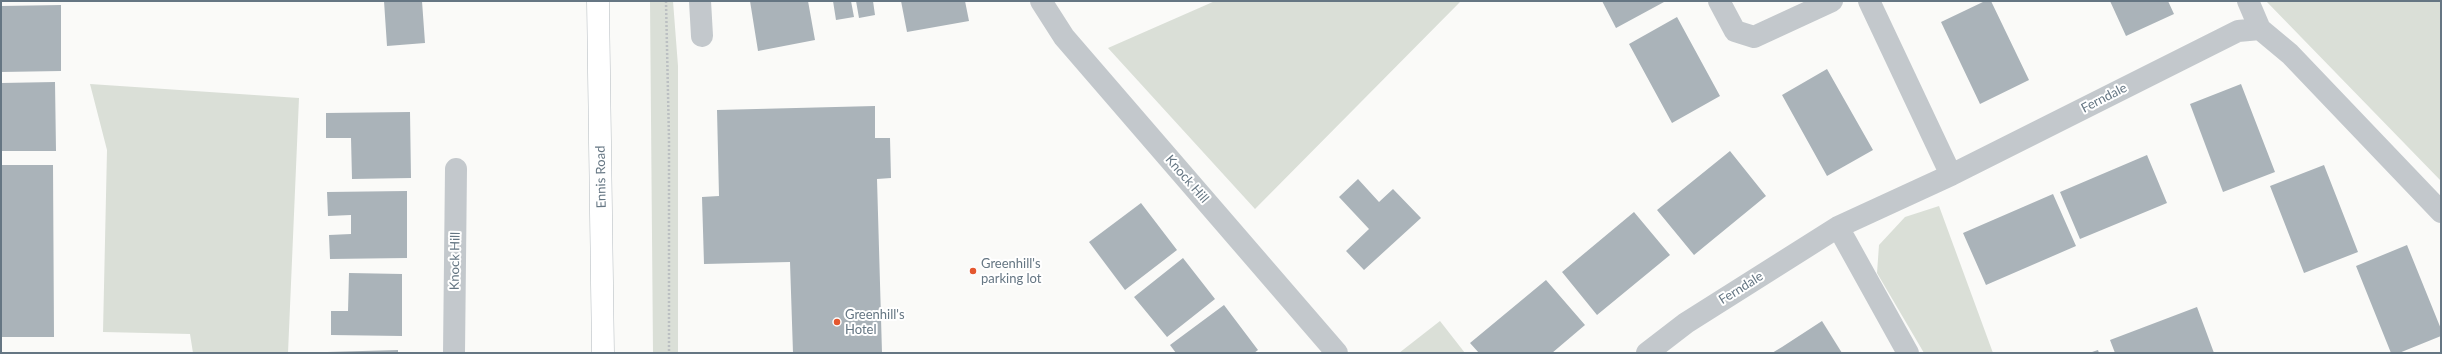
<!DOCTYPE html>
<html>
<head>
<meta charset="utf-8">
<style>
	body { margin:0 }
	#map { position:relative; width:2442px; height:354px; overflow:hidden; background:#fafaf8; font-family:Lato,sans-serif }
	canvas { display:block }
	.frame { position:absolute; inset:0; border:2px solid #657683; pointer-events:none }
</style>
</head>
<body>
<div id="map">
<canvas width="2442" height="354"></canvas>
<div class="frame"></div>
</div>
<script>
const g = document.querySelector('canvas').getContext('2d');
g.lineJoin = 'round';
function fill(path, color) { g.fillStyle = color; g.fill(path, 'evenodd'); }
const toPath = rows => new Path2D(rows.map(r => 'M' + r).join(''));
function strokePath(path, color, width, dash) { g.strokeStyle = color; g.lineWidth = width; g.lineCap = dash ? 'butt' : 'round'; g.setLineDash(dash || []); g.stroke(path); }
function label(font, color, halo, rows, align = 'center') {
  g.font = font + ' Lato,sans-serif'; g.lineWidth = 4; g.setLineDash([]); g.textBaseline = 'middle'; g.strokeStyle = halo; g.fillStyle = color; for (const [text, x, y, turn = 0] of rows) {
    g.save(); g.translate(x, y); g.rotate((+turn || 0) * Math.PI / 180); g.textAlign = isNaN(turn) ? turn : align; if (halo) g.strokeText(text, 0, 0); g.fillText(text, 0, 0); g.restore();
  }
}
fill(toPath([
	[650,1,673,1,678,66,678,353,653,353],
	[1215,1,1461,1,1255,209,1108,48],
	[2266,1,2441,1,2441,181],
	[90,84,299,98,288,353,193,353,190,334,103,332,107,150],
	[1939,206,1993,353,1924,353,1877,273,1879,245,1905,217],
	[1440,321,1465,353,1399,353]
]), '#dadfd7');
fill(toPath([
	[384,1,422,1,425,43,387,46],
	[750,1,808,1,815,40,758,51],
	[833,1,851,1,854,17,836,20],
	[856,1,873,1,875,15,859,18],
	[901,1,965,1,969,21,907,32],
	[1602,1,1663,1,1664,2,1616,28],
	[1985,1,1991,1,2029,80,1980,104,1941,22],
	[2110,1,2168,1,2174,14,2126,36],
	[61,5,61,71,1,72,1,6],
	[1677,17,1720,96,1672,123,1629,44],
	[1827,69,1873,150,1827,176,1782,95],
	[55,82,56,151,1,151,1,83],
	[2241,84,2275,172,2223,192,2190,104],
	[875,106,875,138,890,138,891,178,877,179,882,353,793,353,790,262,704,264,702,197,719,196,717,110],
	[410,112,411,178,352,179,351,138,326,138,326,113],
	[1730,151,1766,196,1694,255,1657,210],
	[2147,155,2167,203,2080,239,2060,192],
	[1,165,53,165,54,337,1,337],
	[2324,165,2358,252,2304,273,2270,186],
	[1358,179,1379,202,1393,189,1421,218,1364,270,1346,251,1369,229,1339,197],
	[407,191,407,258,330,259,329,235,351,234,351,215,328,216,327,192],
	[2053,194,2076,246,1986,285,1963,233],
	[1141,203,1177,250,1125,290,1089,242],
	[1634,212,1670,255,1597,315,1562,272],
	[2407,245,2441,329,2441,336,2399,353,2391,353,2356,266],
	[1183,258,1215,299,1167,337,1134,297],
	[349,273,402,274,402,336,331,335,331,311,348,311],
	[1546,280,1585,325,1552,353,1479,353,1470,343],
	[1224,305,1258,350,1254,353,1176,353,1170,345],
	[2197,307,2214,353,2115,353,2110,340],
	[1822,321,1842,353,1772,353,1782,347],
	[398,350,398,353,327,352],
	[2098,350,2099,353,2089,353]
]), '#aab3b9');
const secondary = toPath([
	[598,1,603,353]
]);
strokePath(secondary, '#b3babf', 23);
strokePath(toPath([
	[666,1,669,139,669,353]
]), '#bbbfc2', 2.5, [2, 2]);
strokePath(toPath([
	[700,1,702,36],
	[1041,1,1064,37,1337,353],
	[1719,1,1735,31,1754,37,1832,1],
	[1869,1,1951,175],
	[2248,1,2260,29],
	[1838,227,1908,353],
	[454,353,456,169],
	[1647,353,1686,323,1838,227,1951,175,2238,31,2260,29,2290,54,2441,212]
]), '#c3c8cc', 22);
strokePath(secondary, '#fff', 22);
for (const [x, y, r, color] of [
	[973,271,4,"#e4572e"],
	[837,322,4,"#e4572e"]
]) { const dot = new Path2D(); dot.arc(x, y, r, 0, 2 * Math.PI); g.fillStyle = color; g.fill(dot); strokePath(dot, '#fff', 1.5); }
label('13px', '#657683', '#fff', [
	["Ferndale",2104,98,-27],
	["Ennis Road",601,177,-91],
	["Knock Hill",1187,179,49],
	["Knock Hill",455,261,-89],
	["Ferndale",1741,288,-32]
]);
label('13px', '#657683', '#fff', [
	["Greenhill's",981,264],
	["parking lot",981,279],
	["Greenhill's",845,315],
	["Hotel",845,330]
], 'left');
</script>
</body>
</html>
